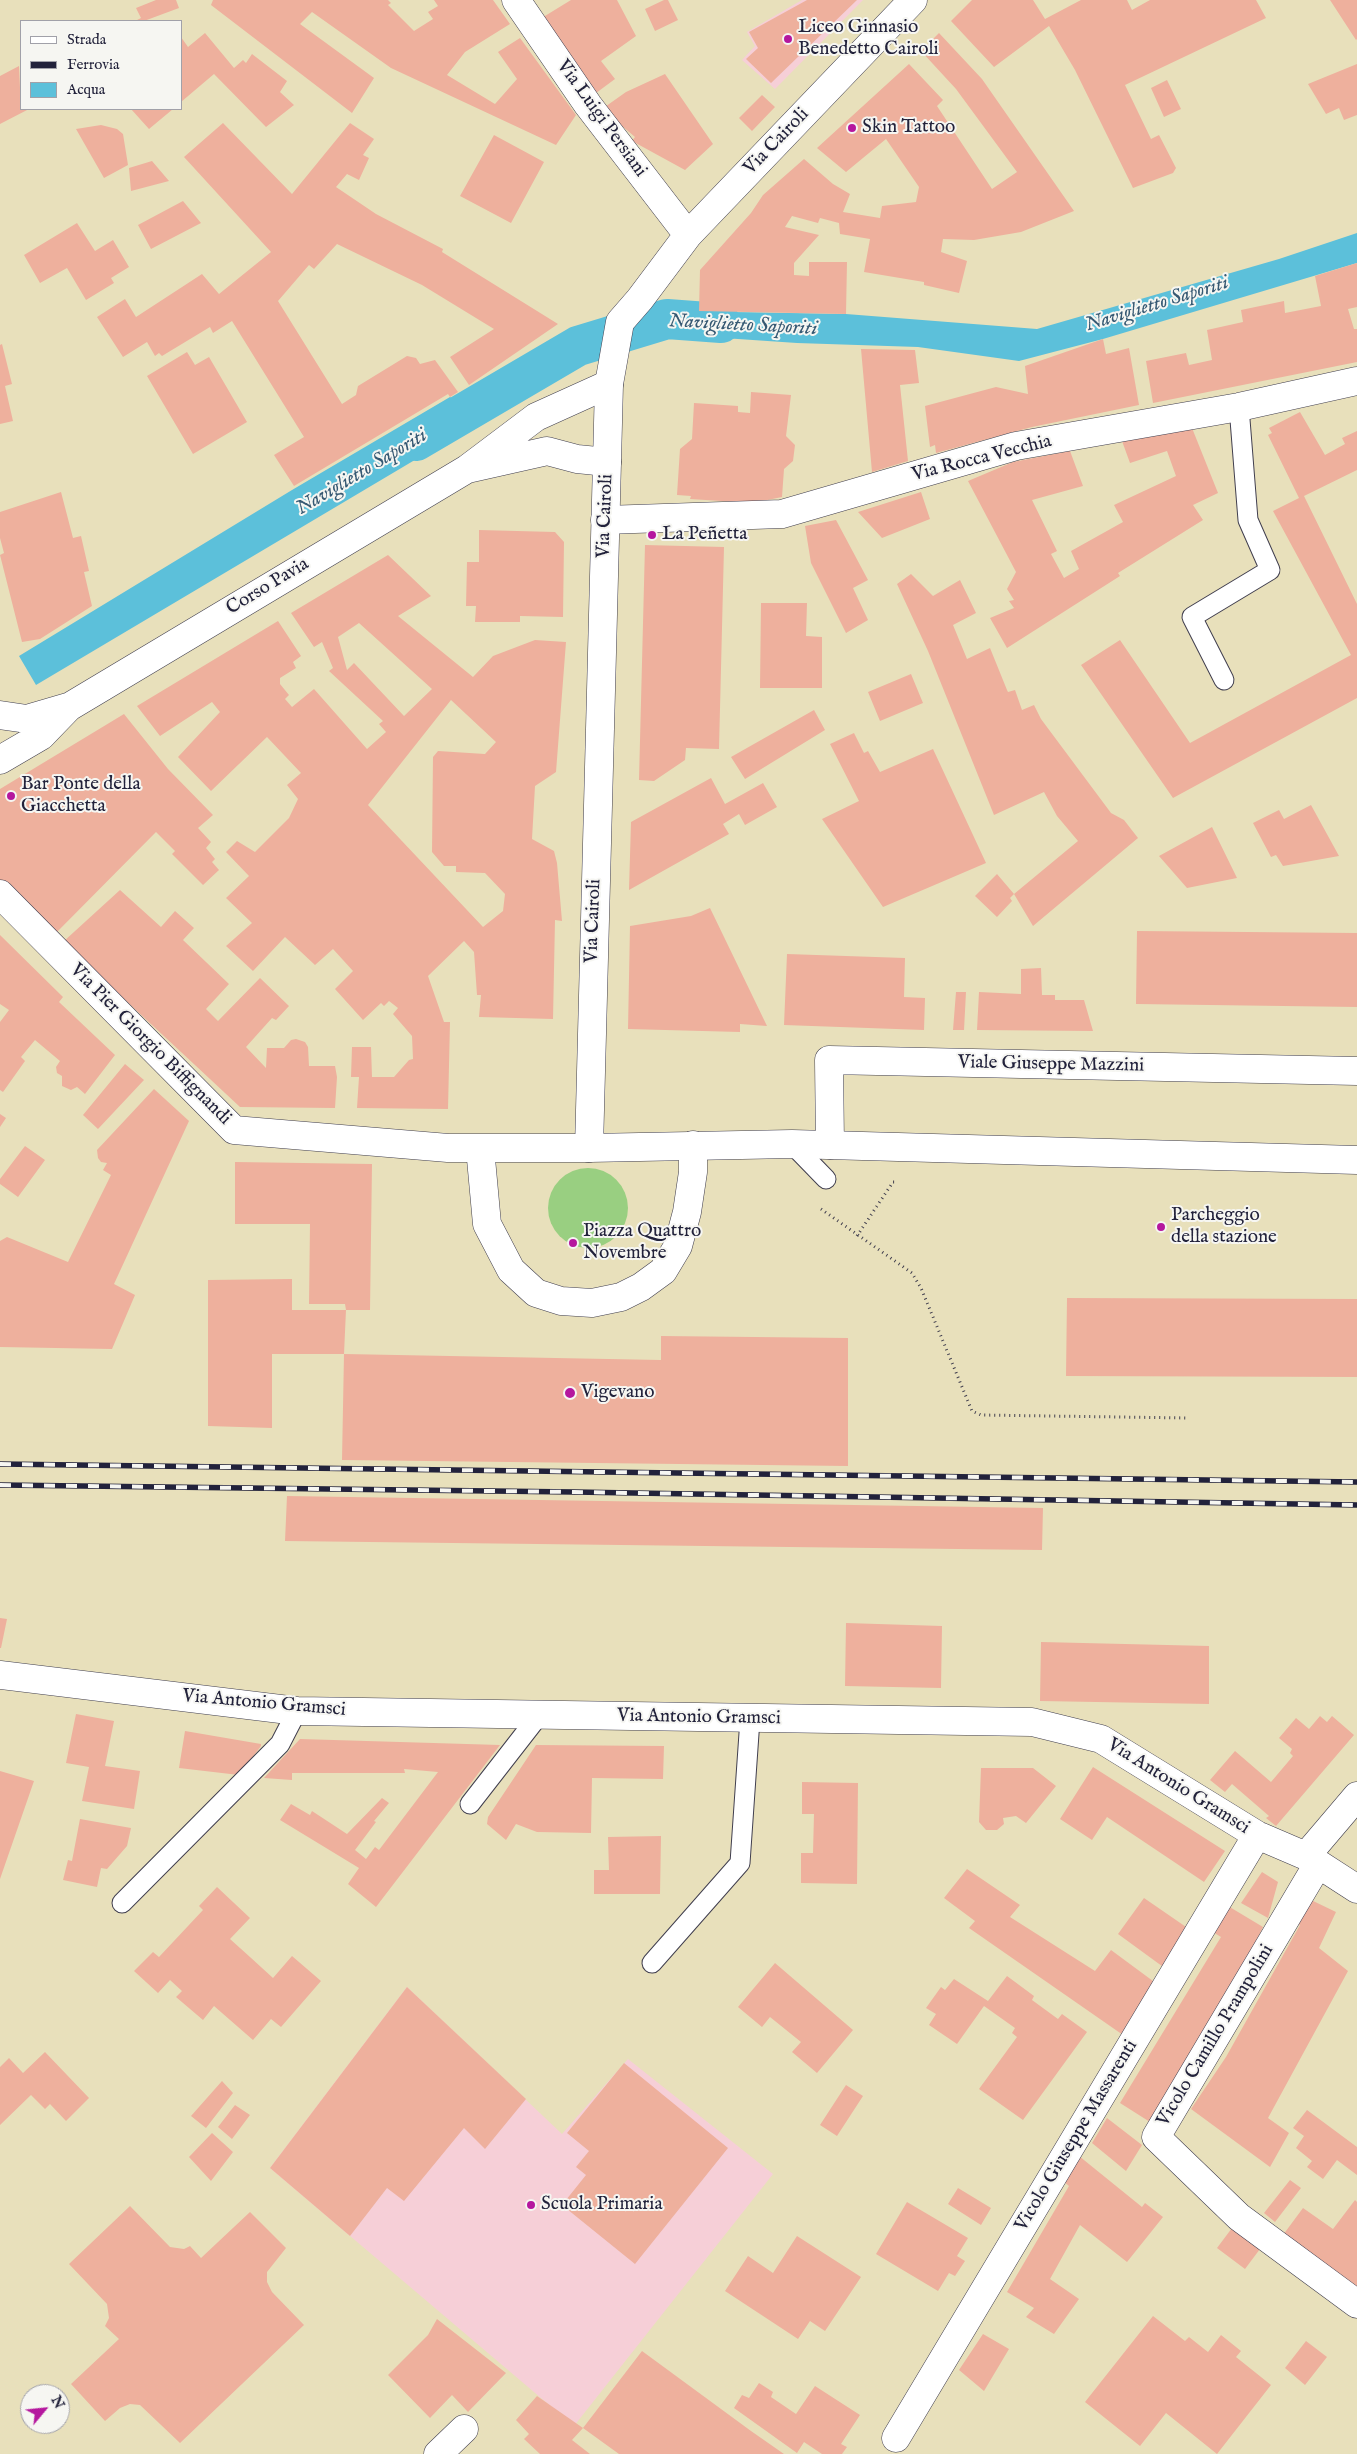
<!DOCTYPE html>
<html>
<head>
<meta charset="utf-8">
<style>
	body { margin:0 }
	#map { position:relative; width:1357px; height:2454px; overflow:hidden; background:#e8e0bb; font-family:"IM FELL English",serif }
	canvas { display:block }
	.legend { position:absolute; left:20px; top:20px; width:162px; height:90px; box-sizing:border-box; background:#f6f6f2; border:1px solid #a1a1a9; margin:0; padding:6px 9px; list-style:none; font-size:15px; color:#22223b }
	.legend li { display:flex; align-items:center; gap:10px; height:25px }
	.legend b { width:25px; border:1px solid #a1a1a9 }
	.north { position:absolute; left:20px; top:2384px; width:50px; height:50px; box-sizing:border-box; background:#f6f6f2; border:1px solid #a1a1a9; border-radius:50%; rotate:62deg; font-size:14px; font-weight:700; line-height:20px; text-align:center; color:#22223b }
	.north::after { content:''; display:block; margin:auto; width:18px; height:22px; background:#b5179e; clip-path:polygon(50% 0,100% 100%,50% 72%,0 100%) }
</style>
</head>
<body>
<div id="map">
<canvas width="1357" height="2454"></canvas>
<ul class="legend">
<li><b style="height:6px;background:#fff"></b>Strada</li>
<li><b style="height:6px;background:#22223b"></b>Ferrovia</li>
<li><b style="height:14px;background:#5cc0da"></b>Acqua</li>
</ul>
<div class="north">N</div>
</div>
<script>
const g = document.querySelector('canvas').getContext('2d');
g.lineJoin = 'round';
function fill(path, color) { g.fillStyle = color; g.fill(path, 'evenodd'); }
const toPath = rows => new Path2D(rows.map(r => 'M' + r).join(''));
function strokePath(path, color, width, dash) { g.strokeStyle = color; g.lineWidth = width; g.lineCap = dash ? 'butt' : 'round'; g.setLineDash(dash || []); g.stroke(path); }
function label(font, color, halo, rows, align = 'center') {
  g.font = font + ' "IM FELL English",serif'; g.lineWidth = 4; g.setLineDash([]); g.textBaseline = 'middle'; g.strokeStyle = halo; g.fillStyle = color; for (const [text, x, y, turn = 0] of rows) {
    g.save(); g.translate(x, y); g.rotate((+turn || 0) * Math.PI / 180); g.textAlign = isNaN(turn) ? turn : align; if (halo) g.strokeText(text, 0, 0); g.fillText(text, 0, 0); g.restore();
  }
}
fill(toPath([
	[802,0,863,0,775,89,742,60,755,46,747,32],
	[407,1987,562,2134,628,2059,773,2174,574,2426,270,2168]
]), '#f6cfd7');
fill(toPath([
	'548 1208a40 40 0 1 1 80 0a40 40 0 1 1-80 0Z'
]), '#99cf81');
fill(toPath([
	[1357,233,1357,263,1103,339,1019,361,918,347,797,343,664,334,670,307,732,312,846,314,1037,329,1279,259],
	[581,329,576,360,497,411,479,392],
	[450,397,459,404,472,426,36,685,19,656,292,490]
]), '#5cc0da');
strokePath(toPath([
	[416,441,578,346,667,319,721,323]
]), '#5cc0da', 40);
fill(toPath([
	[156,0,176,0,179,8,144,21,135,21,141,18,136,8],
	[213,0,388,0,391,3,388,5,414,31,433,19,428,12,438,6,434,0,493,0,510,24,465,52,447,75,495,104,517,79,498,52,520,38,576,115,556,145,391,68,312,12,300,24,374,78,352,113,211,5],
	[571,0,617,0,636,36,601,61,615,79,592,96,540,19],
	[664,0,668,0,678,20,655,31,645,9],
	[807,0,857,0,771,83,746,59,758,48,749,32],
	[972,0,1033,0,1045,19,1081,0,1127,0,1132,10,1150,0,1256,0,1266,18,1125,85,1151,139,1159,135,1176,168,1173,173,1133,188,1075,70,1049,26,994,67,951,21],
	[1330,0,1357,0,1357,39,1356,40],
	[205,33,234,68,243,60,246,63,252,54,287,81,280,92,294,105,266,127,214,74,181,102,181,37,188,47],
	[939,33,982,79,1074,211,1021,232,974,240,943,239,941,252,967,261,959,293,924,285,924,282,864,272,870,239,840,234,839,223,820,218,818,223,792,216,785,227,819,235,794,263,794,275,809,276,809,262,847,262,846,314,699,311,700,270,751,213,763,195,804,159,833,184,850,194,843,212,880,218,882,206,916,202,919,187,886,139,846,172,817,148,909,64,943,100,937,106,992,189,1017,172,956,89,921,51],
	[1357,64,1357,115,1344,120,1339,108,1326,114,1308,84],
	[19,66,21,109,29,109,0,124,0,76],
	[665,74,713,144,685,170,632,141,635,137,602,109,626,92],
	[1167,80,1181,109,1164,117,1151,88],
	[762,95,775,107,752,131,739,118],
	[131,109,173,109,149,129],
	[223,123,292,194,350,123,374,139,363,155,369,158,359,180,347,174,336,187,376,214,443,249,442,252,558,324,469,385,450,357,494,329,422,285,337,244,314,269,309,265,278,301,342,404,356,395,358,386,407,356,416,358,420,364,435,360,458,392,450,397,448,394,294,486,274,455,304,437,232,321,213,333,210,327,162,356,159,353,155,356,147,342,123,357,97,317,125,299,136,317,202,274,219,294,271,252,184,157],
	[101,125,117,129,123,134,128,165,104,178,76,129],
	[494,135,544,162,511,223,460,196],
	[152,161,169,181,131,191,129,168],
	[183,201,201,223,151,249,138,225],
	[77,223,95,251,113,240,129,267,111,278,114,283,86,300,67,268,40,283,24,255],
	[1357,263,1357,307,1348,309,1354,329,1357,329,1357,362,1153,403,1146,361,1186,353,1189,365,1212,360,1207,330,1243,322,1241,310,1284,301,1285,313,1321,306,1315,276],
	[1103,339,1106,354,1129,348,1139,405,1032,427,936,453,935,445,930,447,925,406,996,387,1028,394,1025,366],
	[2,344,12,384,5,386,13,421,0,424,0,345],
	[861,349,915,350,919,383,900,385,908,461,872,472],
	[187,352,195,365,209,357,247,422,193,454,147,376],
	[751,392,791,395,786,436,795,445,793,461,784,469,782,497,753,503,690,499,691,496,677,495,680,449,692,439,694,403,738,406,738,412,750,413],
	[1300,412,1325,455,1345,444,1342,438,1357,431,1357,470,1304,496,1357,604,1357,698,1173,798,1081,665,1120,640,1190,743,1351,655,1273,511,1299,498,1268,435,1272,433,1269,428],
	[1192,428,1218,493,1193,505,1203,520,1118,573,1120,576,1007,648,990,618,1014,608,1009,601,1014,600,1007,589,1016,572,968,481,1013,462,1070,451,1083,486,1032,500,1057,551,1051,554,1064,578,1079,569,1071,551,1123,522,1114,505,1176,476,1167,451,1130,463,1122,441],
	[61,492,73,538,81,536,89,571,84,572,92,606,40,639,22,642,0,555,4,553,0,538,0,512],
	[921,492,930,519,882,538,858,512],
	[836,520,868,580,853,588,868,620,846,633,811,563,805,526],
	[479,530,555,532,564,542,563,617,520,616,520,622,475,622,476,606,466,606,467,562,479,562],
	[645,545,724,547,719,749,686,748,685,760,654,781,639,780],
	[388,555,431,596,398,616,473,677,493,656,535,640,566,642,556,772,535,786,532,839,554,851,557,863,562,921,555,920,553,1019,479,1017,481,995,477,995,474,952,464,941,428,976,444,1022,450,1022,448,1109,357,1108,359,1077,351,1077,352,1047,371,1047,372,1077,394,1077,409,1060,413,1059,412,1036,393,1014,398,1008,389,1001,384,1006,381,1003,363,1020,335,989,353,971,333,949,315,965,285,937,253,971,226,946,252,923,226,898,249,876,226,852,237,841,255,852,289,818,298,799,287,785,301,773,267,737,211,791,178,757,220,712,212,702,160,736,137,706,278,621,301,656,293,662,296,668,280,678,280,684,289,695,285,699,292,707,314,689,367,749,386,732,379,724,383,721,329,671,333,668,322,642,314,647,291,613],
	[359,623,432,689,404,716,354,663,347,670,338,637],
	[451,700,496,742,485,754,438,751,433,757,432,852,444,866,456,866,456,872,485,873,505,894,503,911,483,927,368,805],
	[911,574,933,596,960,580,976,613,953,625,967,659,990,648,1007,690,1008,692,1015,690,1022,710,1034,705,1041,719,1111,813,1124,820,1138,838,1033,926,1014,894,1078,841,1057,816,1044,792,994,815,928,651,897,584],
	[761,603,807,603,806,636,822,637,822,688,760,688],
	[911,674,923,703,880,721,868,692],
	[814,710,825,730,745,779,731,757],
	[124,714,168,769,213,815,198,828,211,842,206,848,215,859,212,862,219,870,203,885,172,854,175,851,156,832,55,934,0,881,0,789],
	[854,733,864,753,868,751,880,772,933,749,986,863,883,907,822,819,859,801,830,744],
	[711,778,725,804,763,783,777,807,745,825,739,814,723,824,729,834,629,890,631,822],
	[1311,805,1339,856,1283,866,1276,855,1271,857,1253,823,1279,810,1284,819],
	[1212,827,1237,878,1187,888,1159,856],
	[997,874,1014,894,1010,898,1012,901,997,917,975,896],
	[120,890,161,927,175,911,194,928,183,940,229,984,206,1009,218,1021,260,978,289,1006,276,1020,272,1018,246,1047,266,1068,267,1048,284,1048,291,1040,296,1039,305,1042,308,1047,309,1066,335,1066,337,1077,335,1108,240,1107,63,942],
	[710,908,767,1026,740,1024,740,1032,628,1029,630,926,691,916],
	[1137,931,1357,933,1357,1007,1136,1004],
	[0,935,63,997,59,1002,115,1055,85,1094,77,1087,71,1090,62,1086,62,1076,57,1073,56,1067,60,1061,35,1040,21,1057,25,1061,3,1092,0,1090,0,1022,9,1010,0,1004],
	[787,954,905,958,904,997,925,998,924,1030,784,1025],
	[1041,968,1042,995,1055,995,1055,1000,1084,1000,1093,1031,977,1030,979,992,1021,994,1021,969],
	[956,992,966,992,964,1030,953,1030],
	[125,1064,144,1080,98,1129,83,1115],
	[154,1089,189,1121,114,1284,135,1295,112,1349,0,1347,0,1241,7,1237,68,1262,111,1175,103,1170,107,1163,101,1162,98,1158,97,1150],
	[0,1114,6,1118,0,1127],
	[25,1146,45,1160,18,1197,0,1184,0,1179],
	[235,1162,372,1164,370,1310,346,1310,345,1304,309,1304,310,1224,235,1224],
	[292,1279,292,1310,346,1310,344,1354,661,1360,661,1336,848,1338,848,1466,342,1460,344,1354,272,1354,272,1428,208,1426,208,1280],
	[1067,1298,1357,1299,1357,1377,1066,1376],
	[287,1496,1043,1508,1042,1550,285,1541],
	[0,1618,7,1619,1,1648,0,1648],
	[846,1623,942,1626,941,1688,845,1686],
	[1041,1642,1209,1646,1209,1704,1040,1701],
	[76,1714,114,1721,105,1766,140,1771,134,1809,82,1801,89,1767,66,1763],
	[1320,1716,1327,1722,1332,1716,1354,1735,1276,1826,1266,1818,1269,1816,1232,1784,1225,1792,1210,1780,1235,1751,1271,1782,1293,1756,1290,1753,1292,1749,1279,1738,1296,1718,1309,1729],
	[185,1731,261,1744,261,1746,239,1775,179,1768],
	[300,1739,500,1745,376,1907,348,1884,359,1868,280,1820,291,1804,310,1815,312,1811,347,1834,382,1798,389,1803,374,1821,376,1822,355,1850,366,1859,375,1847,379,1850,438,1772,404,1769,405,1773,292,1773,292,1780,264,1778],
	[536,1745,664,1746,663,1779,592,1778,591,1833,537,1832,516,1824,506,1840,487,1824,488,1817],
	[1093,1767,1225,1851,1204,1882,1107,1817,1092,1840,1060,1819],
	[981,1768,1033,1768,1056,1786,1026,1823,1016,1816,1003,1818,1004,1824,997,1830,986,1830,979,1822],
	[0,1771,34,1781,0,1879],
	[802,1782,858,1783,857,1884,801,1883,801,1853,813,1853,814,1814,802,1814],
	[80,1819,131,1828,127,1846,107,1869,101,1868,97,1887,63,1880,68,1860,72,1861],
	[661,1836,660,1894,594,1894,594,1870,609,1870,608,1837],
	[967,1869,1020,1905,1010,1917,1095,1971,1111,1950,1157,1984,1123,2035,969,1928,975,1921,944,1898],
	[1262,1872,1278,1882,1268,1918,1241,1903],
	[217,1887,250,1918,230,1939,250,1957,273,1978,292,1956,321,1981,281,2027,271,2019,253,2040,214,2006,203,2020,176,1997,182,1991,170,1980,158,1993,134,1971,153,1952,159,1957,203,1910,199,1906],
	[1144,1898,1189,1929,1166,1969,1118,1934],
	[1309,1899,1336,1912,1319,1948,1348,1971,1268,2118,1289,2133,1270,2167,1191,2109,1226,2057,1300,1925,1297,1924],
	[1223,1903,1263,1927,1236,1983,1150,2122,1120,2103,1221,1937,1208,1929],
	[775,1963,853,2030,817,2073,792,2052,801,2042,770,2017,762,2027,738,2007],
	[1007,1976,1034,1996,1032,2000,1058,2019,1062,2014,1087,2032,1023,2120,979,2089,1017,2037,1012,2033,1015,2028,984,2006,957,2044,929,2025,936,2014,926,2008,941,1987,945,1990,954,1979,988,2001],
	[407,1987,526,2099,485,2149,464,2128,404,2201,387,2188,350,2236,270,2168],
	[45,2052,89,2098,66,2121,50,2104,45,2109,31,2095,0,2125,0,2067,9,2058,23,2073],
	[624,2063,728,2148,635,2264,562,2205,586,2175,576,2167,589,2151,567,2133],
	[222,2081,233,2093,206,2128,191,2116],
	[846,2085,863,2096,837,2136,820,2125],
	[235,2105,250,2115,232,2139,218,2127],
	[1307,2110,1357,2147,1357,2175,1337,2160,1323,2179,1307,2167,1312,2161,1296,2148,1304,2136,1293,2128],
	[1107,2118,1142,2145,1126,2171,1092,2143],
	[212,2133,233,2152,211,2181,189,2157],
	[1079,2156,1142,2207,1145,2203,1163,2217,1127,2262,1080,2225,1050,2279,1079,2299,1054,2334,1026,2317,1034,2308,1007,2292,1069,2186,1063,2181],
	[1290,2180,1301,2188,1275,2222,1264,2213],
	[958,2188,991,2208,981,2225,948,2204],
	[1355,2200,1357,2202,1357,2287,1283,2235,1303,2208,1333,2229],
	[907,2202,968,2238,957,2256,965,2261,955,2276,949,2273,938,2291,876,2254],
	[130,2206,170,2247,184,2249,190,2246,201,2258,250,2212,286,2248,267,2272,267,2282,272,2292,304,2325,180,2443,140,2405,130,2404,120,2408,105,2421,71,2384,119,2339,105,2326,109,2318,107,2304,69,2264],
	[1235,2224,1263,2245,1245,2269,1217,2248],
	[797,2236,861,2277,825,2331,810,2321,798,2339,725,2291,748,2256,773,2273],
	[1153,2316,1185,2341,1189,2337,1208,2352,1221,2335,1241,2351,1236,2357,1271,2385,1217,2454,1166,2413,1140,2446,1085,2402],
	[437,2319,506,2373,468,2412,452,2395,430,2418,388,2375,428,2335],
	[983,2334,1009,2349,984,2391,959,2370],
	[1306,2341,1327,2357,1305,2385,1285,2368],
	[642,2351,751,2431,784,2454,619,2454,583,2428],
	[759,2383,773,2392,771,2397,796,2414,815,2386,860,2415,841,2444,847,2447,842,2454,822,2454,804,2442,797,2453,734,2408,742,2395,749,2398],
	[537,2396,583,2428,572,2440,590,2454,540,2454,524,2439,529,2434,516,2420]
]), '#eeb09d');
const service = toPath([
	[1224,680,1192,617,1270,570,1248,520,1239,407],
	[792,1144,826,1179],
	[470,1804,540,1714],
	[122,1903,280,1744,297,1711],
	[652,1963,740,1863,750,1719]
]);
const minor = toPath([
	[516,0,588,105,688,235],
	[607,462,609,384,620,322,640,299,688,235,913,0],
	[605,520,782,514,1016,446,1239,407,1357,381],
	[0,894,234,1130,448,1148,589,1148],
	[830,1145,829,1060,1357,1071],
	[480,1148,487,1224,511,1270,536,1293,561,1301,592,1303,621,1297,641,1287,663,1271,678,1246,687,1212,693,1172,693,1145],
	[0,1675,297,1711,1032,1722,1101,1739,1257,1835,1306,1856,1357,1889],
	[1306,1856,1357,1796],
	[1318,1864,1156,2137,1239,2217,1357,2304],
	[896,2438,1257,1835],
	[438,2454,464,2429]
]);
const tertiary = toPath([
	[467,469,547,451,577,459,607,462,589,1148,792,1144,1357,1160],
	[0,715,27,719,68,707],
	[0,760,41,736,69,707,467,469,536,417,609,384]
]);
strokePath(service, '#403e4e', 21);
strokePath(minor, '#403e4e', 29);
strokePath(tertiary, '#403e4e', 29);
strokePath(toPath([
	[821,1209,912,1273,921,1288,972,1411,981,1415,1188,1418],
	[857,1236,893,1182,895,1182]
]), '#403e4e', 3, [1, 4]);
strokePath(service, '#fff', 19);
strokePath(minor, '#fff', 28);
strokePath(tertiary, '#fff', 28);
const rail = toPath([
	[0,1464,1357,1482],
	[0,1485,574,1492,1357,1505]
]);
strokePath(rail, '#22223b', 5.5);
strokePath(rail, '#f6f6f2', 4, [11]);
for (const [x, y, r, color] of [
	[788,39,5,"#b5179e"],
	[852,128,5,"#b5179e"],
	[652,535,5,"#b5179e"],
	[11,796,5,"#b5179e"],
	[1161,1227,5,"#b5179e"],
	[573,1243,5,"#b5179e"],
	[570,1393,6,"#b5179e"],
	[531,2205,5,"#b5179e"]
]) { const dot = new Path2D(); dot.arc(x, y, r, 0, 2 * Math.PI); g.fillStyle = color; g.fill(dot); strokePath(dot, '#f6f6f2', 2); }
label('19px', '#22223b', '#f6f6f2', [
	["Liceo Ginnasio",798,28],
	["Benedetto Cairoli",798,50],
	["Skin Tattoo",862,128],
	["La Peñetta",662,535],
	["Bar Ponte della",21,785],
	["Giacchetta",21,807],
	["Parcheggio",1171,1216],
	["della stazione",1171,1238],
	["Piazza Quattro",583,1232],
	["Novembre",583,1254],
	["Vigevano",581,1393],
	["Scuola Primaria",541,2205]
], 'left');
label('19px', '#22223b', '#f6f6f2', [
	["Via Luigi Persiani",601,119,54],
	["Via Cairoli",777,142,-46],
	["Via Rocca Vecchia",982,459,-14],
	["Via Cairoli",606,516,-88],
	["Corso Pavia",268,587,-31],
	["Via Cairoli",594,921,-88],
	["Via Pier Giorgio Biffignandi",150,1045,45],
	["Viale Giuseppe Mazzini",1051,1065,1],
	["Via Antonio Gramsci",264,1704,5],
	["Via Antonio Gramsci",699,1718,1],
	["Via Antonio Gramsci",1178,1787,32],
	["Vicolo Camillo Prampolini",1216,2036,-59],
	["Vicolo Giuseppe Massarenti",1077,2136,-59]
]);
label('italic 20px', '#365973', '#f6f6f2', [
	["Naviglietto Saporiti",1157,305,-17],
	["Naviglietto Saporiti",743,326,3],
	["Naviglietto Saporiti",362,473,-31]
]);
</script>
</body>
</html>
